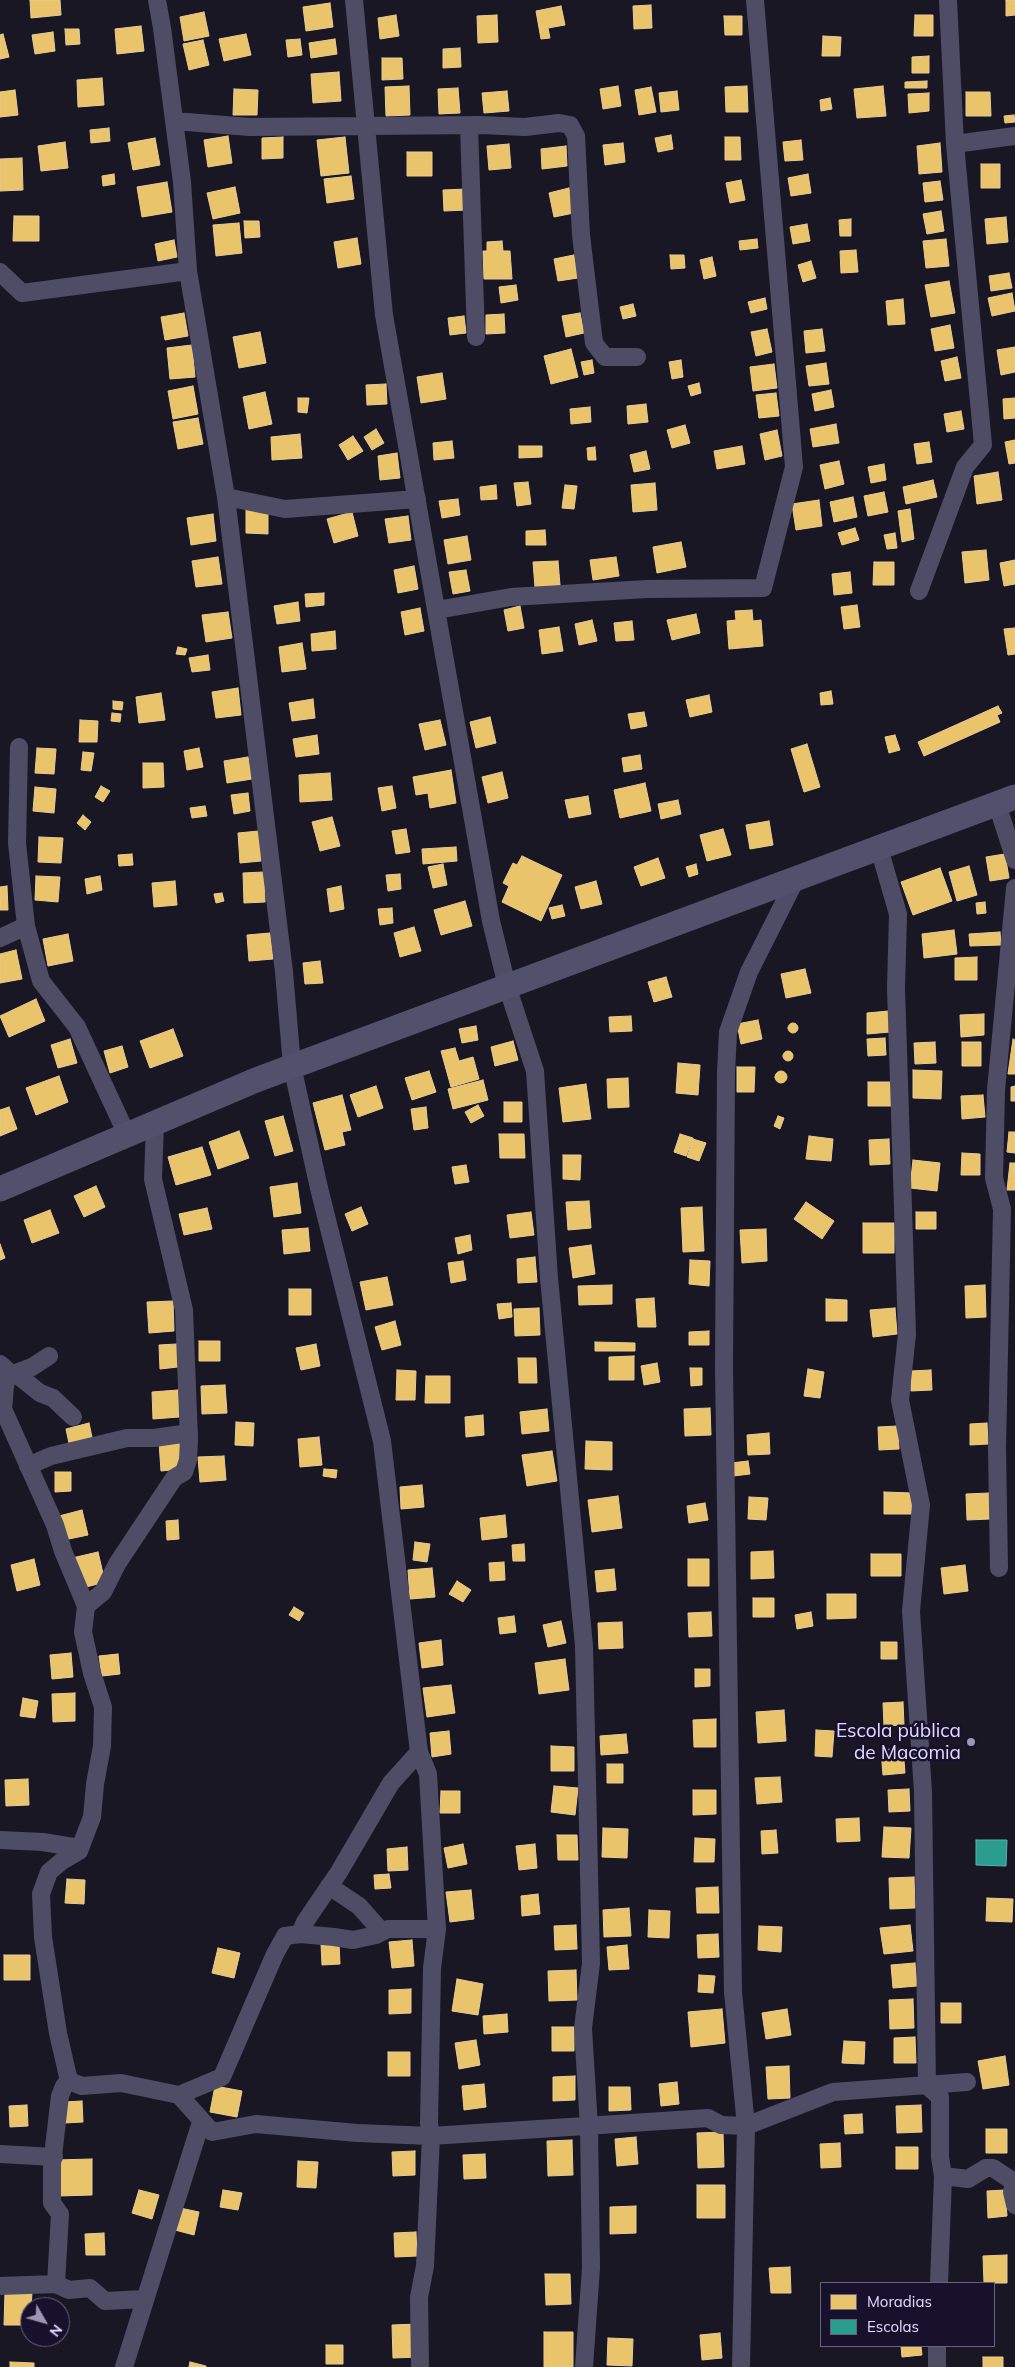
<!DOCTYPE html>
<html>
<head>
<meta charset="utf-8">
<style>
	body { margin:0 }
	#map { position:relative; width:1015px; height:2367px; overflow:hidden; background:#1a1725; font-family:Mulish,sans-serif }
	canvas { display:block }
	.legend { position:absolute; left:820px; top:2282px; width:175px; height:65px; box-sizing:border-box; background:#17112b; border:1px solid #686280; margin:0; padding:6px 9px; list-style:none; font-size:15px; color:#e1dcff }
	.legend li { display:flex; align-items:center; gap:10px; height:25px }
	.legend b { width:25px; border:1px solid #686280 }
	.north { position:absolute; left:20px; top:2297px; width:50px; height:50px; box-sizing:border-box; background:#17112b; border:1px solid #686280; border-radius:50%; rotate:128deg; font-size:14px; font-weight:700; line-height:20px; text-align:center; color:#e1dcff }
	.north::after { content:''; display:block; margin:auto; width:18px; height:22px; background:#9b97b3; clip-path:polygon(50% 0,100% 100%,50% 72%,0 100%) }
</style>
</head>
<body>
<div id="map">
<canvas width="1015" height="2367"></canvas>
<ul class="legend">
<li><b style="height:14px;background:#e9c46a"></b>Moradias</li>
<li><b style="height:14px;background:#2a9d8f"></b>Escolas</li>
</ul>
<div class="north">N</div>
</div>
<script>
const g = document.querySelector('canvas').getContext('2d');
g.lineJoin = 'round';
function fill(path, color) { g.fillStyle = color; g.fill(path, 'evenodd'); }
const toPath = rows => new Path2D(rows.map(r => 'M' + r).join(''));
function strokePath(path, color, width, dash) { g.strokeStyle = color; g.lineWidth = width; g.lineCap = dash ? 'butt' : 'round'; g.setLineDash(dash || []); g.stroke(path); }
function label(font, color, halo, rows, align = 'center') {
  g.font = font + ' Mulish,sans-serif'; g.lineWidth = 5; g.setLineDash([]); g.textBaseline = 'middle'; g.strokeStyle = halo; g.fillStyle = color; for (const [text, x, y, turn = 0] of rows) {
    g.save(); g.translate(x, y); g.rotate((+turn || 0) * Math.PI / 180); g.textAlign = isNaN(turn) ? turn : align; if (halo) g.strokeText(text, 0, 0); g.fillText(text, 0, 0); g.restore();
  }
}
const homes = toPath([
	[30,0,60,0,61,15,31,18,30,0],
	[1006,0,1015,0,1015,15,1006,16,1006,0],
	[330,3,333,27,306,31,303,7,330,3],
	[651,5,652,28,634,29,633,6,651,5],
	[561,6,565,25,548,28,550,38,541,39,536,11,561,6],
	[204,12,209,36,184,41,180,17,204,12],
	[396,15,399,36,380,39,378,18,396,15],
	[497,15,498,42,478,43,477,16,497,15],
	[915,15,933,15,933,36,914,36,915,15],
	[724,16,742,16,742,35,725,35,724,16],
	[141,26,144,51,117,54,115,29,141,26],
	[65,29,79,29,80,44,66,45,65,29],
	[53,32,55,51,35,54,32,35,53,32],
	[3,34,9,57,0,59,0,35,3,34],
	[246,34,251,55,224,61,219,39,246,34],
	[823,36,841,37,840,56,822,56,823,36],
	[300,39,302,55,288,57,286,40,300,39],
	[335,39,337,54,311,58,309,43,335,39],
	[203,40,209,65,189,70,183,44,203,40],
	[460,48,461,67,443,68,443,49,460,48],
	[929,56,929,73,912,73,912,57,929,56],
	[382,58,402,58,403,79,382,80,382,58],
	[339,72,341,101,313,103,311,74,339,72],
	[102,78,104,105,78,107,77,80,102,78],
	[927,81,927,88,905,88,905,82,927,81],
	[409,86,410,115,386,116,385,87,409,86],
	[618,86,621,106,603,109,600,89,618,86],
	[747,86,748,112,726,112,725,87,747,86],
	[883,86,886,116,857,118,854,89,883,86],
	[651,87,656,112,639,115,635,90,651,87],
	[458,88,460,113,439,114,438,89,458,88],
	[234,89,258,90,257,115,233,115,234,89],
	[15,90,18,115,0,117,0,92,15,90],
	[507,91,509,111,484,113,482,93,507,91],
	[677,91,679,110,661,112,659,93,677,91],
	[966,92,990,92,991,116,966,116,966,92],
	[929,93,929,111,909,113,908,94,929,93],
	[830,98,832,109,821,111,820,100,830,98],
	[1014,115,1015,122,1005,123,1004,116,1014,115],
	[109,128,110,141,91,143,90,130,109,128],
	[671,135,673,149,658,152,655,138,671,135],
	[228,136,232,163,208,167,204,140,228,136],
	[283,137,283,158,262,159,262,138,283,137],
	[345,137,349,173,321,176,317,140,345,137],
	[725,137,740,137,741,160,725,160,725,137],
	[155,138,160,165,133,170,128,143,155,138],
	[801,140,803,160,785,161,783,142,801,140],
	[65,142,68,168,41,171,38,146,65,142],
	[623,143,625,162,605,165,603,145,623,143],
	[940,143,942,172,919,174,917,146,940,143],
	[509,144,511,168,489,170,487,146,509,144],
	[566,146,567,166,542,169,541,149,566,146],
	[407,152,432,152,432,176,407,176,407,152],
	[22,158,23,190,0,191,0,159,22,158],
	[981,164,1000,164,1000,188,981,188,981,164],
	[114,174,115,184,103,186,102,176,114,174],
	[808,174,811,193,791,196,788,178,808,174],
	[351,176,354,199,327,203,324,179,351,176],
	[741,180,745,200,730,203,726,183,741,180],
	[940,181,943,200,925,202,923,183,940,181],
	[167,182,172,212,142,217,137,187,167,182],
	[235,187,240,213,213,219,207,193,235,187],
	[569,188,574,213,554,217,549,193,569,188],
	[466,189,467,210,444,211,443,190,466,189],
	[941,211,944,231,927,234,923,214,941,211],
	[14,216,39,216,39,241,13,241,14,216],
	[1006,217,1008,242,987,244,985,219,1006,217],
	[851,219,851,236,840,236,839,220,851,219],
	[244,221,259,221,260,237,245,238,244,221],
	[239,223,242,253,216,256,213,225,239,223],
	[807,224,810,241,793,244,790,227,807,224],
	[357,238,361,264,338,268,334,242,357,238],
	[757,239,758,248,740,250,739,241,757,239],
	[946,239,949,266,926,268,923,241,946,239],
	[174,240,177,257,158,261,155,244,174,240],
	[502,241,503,251,510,251,512,279,484,279,483,251,487,251,487,242,502,241],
	[856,250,858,272,841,273,840,251,856,250],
	[574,255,578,278,558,281,554,259,574,255],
	[670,255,684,255,685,268,671,269,670,255],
	[712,257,716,276,704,279,700,260,712,257],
	[811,261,816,278,803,282,798,265,811,261],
	[1009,273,1012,288,991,291,989,276,1009,273],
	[949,281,955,313,931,317,925,285,949,281],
	[516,285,518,300,501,303,499,287,516,285],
	[1012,293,1015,311,992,316,988,298,1012,293],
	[765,298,767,309,751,313,748,302,765,298],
	[903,299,905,324,888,325,886,301,903,299],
	[633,304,636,316,623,319,620,307,633,304],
	[184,313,188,336,165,340,161,317,184,313],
	[580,313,584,333,566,337,562,316,580,313],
	[504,314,505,333,486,334,486,315,504,314],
	[464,316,466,333,450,335,448,318,464,316],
	[950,325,954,348,935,351,931,329,950,325],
	[767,329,772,352,756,356,751,332,767,329],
	[822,329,825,351,806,353,804,331,822,329],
	[260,332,266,363,239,368,233,337,260,332],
	[192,345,195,377,170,379,167,348,192,345],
	[1015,347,1015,372,1001,375,997,350,1015,347],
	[571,349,578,377,551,384,544,356,571,349],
	[957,357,961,378,945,381,941,361,957,357],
	[592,360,594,373,584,375,581,362,592,360],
	[681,360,683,377,672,379,669,362,681,360],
	[826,363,829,384,809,386,806,366,826,363],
	[774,364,777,388,753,391,750,367,774,364],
	[442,373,446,399,421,403,417,377,442,373],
	[699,383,701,393,691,396,688,386,699,383],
	[386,384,387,404,367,405,366,385,386,384],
	[193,386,198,414,173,419,168,391,193,386],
	[831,390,834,407,815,411,812,394,831,390],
	[265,392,272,424,249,429,243,397,265,392],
	[776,393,779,416,759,418,756,395,776,393],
	[298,398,309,398,307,413,298,412,298,398],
	[1015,398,1015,418,1004,419,1003,399,1015,398],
	[646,404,648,422,628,424,627,406,646,404],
	[590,407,591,422,571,424,570,409,590,407],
	[961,411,964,429,947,432,944,414,961,411],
	[198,418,203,444,178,449,173,422,198,418],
	[836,424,839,443,813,447,810,429,836,424],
	[685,425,690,443,672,448,667,430,685,425],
	[376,429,384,443,372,450,364,437,376,429],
	[777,430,782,456,765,460,760,434,777,430],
	[300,434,302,458,272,460,271,437,300,434],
	[353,436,363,451,348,460,339,445,353,436],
	[1015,440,1015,463,1009,464,1005,442,1015,440],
	[452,441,454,458,434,460,433,443,452,441],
	[929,442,932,462,917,464,914,444,929,442],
	[519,446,542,446,542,457,519,458,519,446],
	[742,446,745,464,717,469,714,451,742,446],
	[595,447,596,460,588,460,587,448,595,447],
	[646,451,650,469,634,472,630,455,646,451],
	[397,453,400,478,380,480,378,456,397,453],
	[839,461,844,484,825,489,820,465,839,461],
	[884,464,886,480,871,483,868,467,884,464],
	[998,472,1002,500,977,504,974,476,998,472],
	[933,480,937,497,906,504,903,487,933,480],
	[528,482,531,504,517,506,514,483,528,482],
	[655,483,657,510,633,512,631,485,655,483],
	[496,485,497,499,481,500,480,487,496,485],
	[565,485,577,486,574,509,562,508,565,485],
	[884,492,888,512,868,516,864,496,884,492],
	[853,497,857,517,834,522,830,502,853,497],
	[458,499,460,515,442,518,439,501,458,499],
	[819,500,822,526,796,530,792,504,819,500],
	[910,509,914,539,902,542,898,511,910,509],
	[246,510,268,511,268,534,246,533,246,510],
	[352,512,358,536,334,543,327,519,352,512],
	[213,514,216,541,191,545,187,518,213,514],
	[408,516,411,540,389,543,385,519,408,516],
	[855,528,859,540,842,545,838,533,855,528],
	[545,530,546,545,526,545,526,531,545,530],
	[895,533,897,548,887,549,884,535,895,533],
	[467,536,471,560,448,564,444,540,467,536],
	[681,542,686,567,657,573,653,547,681,542],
	[986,550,989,580,965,583,962,552,986,550],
	[218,557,222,584,196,587,192,561,218,557],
	[616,557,619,576,593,580,590,560,616,557],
	[1015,560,1015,584,1004,586,1000,563,1015,560],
	[558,561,560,585,535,587,533,562,558,561],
	[874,562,894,562,894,585,873,585,874,562],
	[414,566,418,589,398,593,394,570,414,566],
	[466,570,470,591,453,594,449,572,466,570],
	[850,572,852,593,834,595,832,574,850,572],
	[324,593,324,605,306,607,305,594,324,593],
	[298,602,300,621,277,624,274,606,298,602],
	[857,605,860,627,844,629,841,607,857,605],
	[520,606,524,628,508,631,504,610,520,606],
	[420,608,424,631,405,635,401,612,420,608],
	[752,610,753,621,761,620,763,646,729,649,727,621,736,620,735,611,752,610],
	[228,612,232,638,206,642,202,615,228,612],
	[696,614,700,633,672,640,667,620,696,614],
	[592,620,597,641,579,645,575,624,592,620],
	[632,621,634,640,616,641,614,623,632,621],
	[559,627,563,651,542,654,539,630,559,627],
	[1015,628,1015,654,1008,655,1004,629,1015,628],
	[335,631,336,649,312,651,311,634,335,631],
	[302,643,306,669,282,672,279,647,302,643],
	[178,647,187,649,185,655,176,654,178,647],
	[208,655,210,670,192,672,189,658,208,655],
	[238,688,241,715,216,718,212,692,238,688],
	[831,691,833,704,821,705,820,693,831,691],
	[161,693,165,720,139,723,136,697,161,693],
	[709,695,712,712,690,717,686,700,709,695],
	[313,699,315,718,292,721,289,703,313,699],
	[113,701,123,702,122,710,113,709,113,701],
	[998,706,1002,713,997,715,1000,722,924,756,918,742,998,706],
	[644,712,647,726,631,729,628,714,644,712],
	[112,713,121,714,120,722,111,721,112,713],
	[490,717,496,743,476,748,470,722,490,717],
	[80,720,98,721,97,742,79,742,80,720],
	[440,720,446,745,425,750,419,724,440,720],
	[317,735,319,754,296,757,293,739,317,735],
	[895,735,900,750,889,753,885,737,895,735],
	[807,744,820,787,804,792,791,749,807,744],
	[37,748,56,749,54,774,35,773,37,748],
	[199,748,203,767,187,770,184,751,199,748],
	[83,752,94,753,91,771,81,770,83,752],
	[640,755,642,769,624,772,622,758,640,755],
	[248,757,252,779,227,783,224,761,248,757],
	[143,763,163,763,164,787,143,788,143,763],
	[451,770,456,803,430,808,428,793,416,795,413,777,451,770],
	[502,772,508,798,488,803,482,777,502,772],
	[330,773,332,800,300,802,299,775,330,773],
	[645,783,651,811,620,818,614,790,645,783],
	[101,786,110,791,103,802,95,797,101,786],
	[392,786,396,808,382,811,378,788,392,786],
	[35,787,56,789,54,813,33,811,35,787],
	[248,793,250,811,234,814,231,795,248,793],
	[588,796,591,814,569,818,565,800,588,796],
	[678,800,681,814,661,819,658,804,678,800],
	[205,806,207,816,192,818,190,808,205,806],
	[83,815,91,822,85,830,77,823,83,815],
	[332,817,340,846,320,851,312,822,332,817],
	[769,821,773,845,750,849,746,825,769,821],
	[406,829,410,852,396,854,392,831,406,829],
	[723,829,731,855,707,861,700,835,723,829],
	[259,831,261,861,240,863,238,833,259,831],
	[39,837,63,838,61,863,38,862,39,837],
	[456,847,457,861,423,864,422,849,456,847],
	[132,854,133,865,119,866,118,855,132,854],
	[1005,854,1009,878,990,881,986,857,1005,854],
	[522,856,562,875,541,921,502,902,509,886,503,883,513,863,517,865,522,856],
	[658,858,665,878,641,886,634,867,658,858],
	[443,864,447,885,433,888,428,867,443,864],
	[696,864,698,874,689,877,686,867,696,864],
	[969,866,977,895,957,901,949,872,969,866],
	[940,868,952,901,913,915,901,882,940,868],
	[264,872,265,902,244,903,243,873,264,872],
	[400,874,401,889,388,891,386,875,400,874],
	[36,876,60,877,58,902,35,900,36,876],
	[100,876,102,890,87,894,85,879,100,876],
	[175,881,177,905,154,907,152,883,175,881],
	[596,881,602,904,581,909,575,887,596,881],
	[7,886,8,910,0,910,0,887,7,886],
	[341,886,344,909,330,912,327,889,341,886],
	[222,893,224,901,216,903,214,894,222,893],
	[465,901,472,926,441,935,434,910,465,901],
	[985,902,986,913,977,914,976,903,985,902],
	[562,905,565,916,552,919,549,908,562,905],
	[392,908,393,923,380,925,378,909,392,908],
	[414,927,421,951,400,957,394,933,414,927],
	[954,930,957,954,924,958,922,934,954,930],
	[1000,932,1001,945,970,946,969,934,1000,932],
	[270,933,273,959,249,961,247,935,270,933],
	[68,934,73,961,48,966,43,939,68,934],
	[16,950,22,979,0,983,0,954,16,950],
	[977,957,977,980,955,980,955,958,977,957],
	[320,961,323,983,305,984,303,963,320,961],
	[805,969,811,993,786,998,781,974,805,969],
	[666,977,672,997,654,1002,648,982,666,977],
	[36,999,45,1021,9,1037,0,1016,36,999],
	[889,1011,890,1032,867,1034,867,1013,889,1011],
	[984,1014,984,1035,961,1037,960,1015,984,1014],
	[631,1016,632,1031,610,1032,609,1017,631,1016],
	[758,1020,762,1039,741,1044,737,1024,758,1020],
	'788 1028a5 5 0 1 1 10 0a5 5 0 1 1-10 0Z',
	[476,1026,478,1040,462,1043,459,1029,476,1026],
	[173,1029,183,1056,150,1068,140,1041,173,1029],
	[885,1038,886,1055,868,1056,867,1039,885,1038],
	[70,1039,77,1063,58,1068,51,1045,70,1039],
	[1013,1039,1015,1040,1015,1074,1008,1074,1013,1039],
	[513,1041,518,1060,495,1066,491,1047,513,1041],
	[935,1042,936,1063,915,1064,914,1043,935,1042],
	[962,1042,981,1042,981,1066,962,1066,962,1042],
	[122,1046,128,1067,110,1073,104,1051,122,1046],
	[455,1048,459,1061,473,1057,479,1079,451,1087,441,1051,455,1048],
	'783 1056a5 5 0 1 1 10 0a5 5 0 1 1-10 0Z',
	[678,1063,700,1065,698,1095,676,1093,678,1063],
	[737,1067,755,1067,754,1092,737,1092,737,1067],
	[913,1070,942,1071,941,1099,913,1098,913,1070],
	'775 1077a6 6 0 1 1 12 0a6 6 0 1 1-12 0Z',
	[429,1071,436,1092,412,1100,405,1078,429,1071],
	[59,1076,68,1102,36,1115,26,1088,59,1076],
	[628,1078,629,1107,608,1108,607,1079,628,1078],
	[483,1080,488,1100,453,1109,448,1089,483,1080],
	[868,1082,891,1082,891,1106,868,1106,868,1082],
	[586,1084,591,1119,563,1122,559,1088,586,1084],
	[376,1086,383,1108,358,1117,350,1095,376,1086],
	[1015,1086,1015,1101,1011,1101,1011,1087,1015,1086],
	[342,1095,351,1130,342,1132,345,1145,325,1150,313,1103,342,1095],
	[983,1095,985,1117,962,1119,961,1096,983,1095],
	[504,1102,522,1102,522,1122,504,1122,504,1102],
	[478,1105,484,1116,471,1123,465,1112,478,1105],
	[9,1107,17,1129,0,1136,0,1110,9,1107],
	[426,1107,428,1128,414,1130,411,1109,426,1107],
	[283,1116,293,1151,275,1156,265,1121,283,1116],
	[778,1116,784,1118,780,1129,774,1126,778,1116],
	[239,1131,249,1158,218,1169,209,1142,239,1131],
	[1009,1132,1015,1132,1015,1153,1007,1152,1009,1132],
	[499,1134,524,1134,525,1158,500,1158,499,1134],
	[680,1134,693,1138,686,1156,674,1152,680,1134],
	[809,1136,833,1139,831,1161,806,1159,809,1136],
	[693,1139,706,1143,699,1161,687,1157,693,1139],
	[889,1139,890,1164,870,1165,869,1140,889,1139],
	[202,1147,211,1175,176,1185,168,1157,202,1147],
	[962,1153,980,1154,980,1175,961,1175,962,1153],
	[563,1155,581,1155,580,1180,563,1179,563,1155],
	[913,1160,940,1163,937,1191,910,1188,913,1160],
	[1010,1163,1015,1163,1015,1190,1007,1190,1010,1163],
	[466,1165,469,1182,455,1184,452,1167,466,1165],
	[297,1183,301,1213,274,1217,270,1187,297,1183],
	[96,1186,105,1207,84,1217,74,1196,96,1186],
	[589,1201,591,1228,568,1230,566,1202,589,1201],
	[806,1202,834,1221,822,1239,794,1219,806,1202],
	[361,1207,368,1224,352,1231,345,1214,361,1207],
	[702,1207,704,1251,683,1252,681,1208,702,1207],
	[207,1208,212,1229,184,1235,179,1214,207,1208],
	[50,1210,59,1233,32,1243,24,1220,50,1210],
	[531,1212,534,1235,510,1238,507,1215,531,1212],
	[916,1212,936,1212,936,1229,916,1229,916,1212],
	[863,1223,894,1223,894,1253,863,1253,863,1223],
	[308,1228,310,1251,284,1254,282,1230,308,1228],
	[766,1229,767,1261,742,1263,740,1230,766,1229],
	[470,1235,472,1250,458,1254,455,1238,470,1235],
	[0,1244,5,1258,0,1260,0,1244],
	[591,1245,595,1274,573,1278,569,1248,591,1245],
	[535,1257,537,1282,518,1283,517,1259,535,1257],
	[690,1260,710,1261,709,1286,689,1284,690,1260],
	[463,1261,466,1280,451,1283,448,1263,463,1261],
	[387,1277,393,1305,366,1310,360,1282,387,1277],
	[612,1285,612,1304,579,1305,578,1286,612,1285],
	[985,1285,986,1317,966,1318,965,1286,985,1285],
	[289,1289,311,1289,311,1315,289,1315,289,1289],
	[654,1298,656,1327,638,1327,636,1299,654,1298],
	[826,1299,847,1300,847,1321,826,1321,826,1299],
	[173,1301,174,1331,149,1333,147,1302,173,1301],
	[511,1303,512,1317,499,1319,497,1304,511,1303],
	[539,1308,540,1335,515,1336,514,1309,539,1308],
	[895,1308,897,1334,873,1337,870,1310,895,1308],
	[395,1321,401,1345,382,1350,375,1327,395,1321],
	[709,1331,709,1345,689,1345,689,1332,709,1331],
	[199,1341,220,1341,220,1361,199,1361,199,1341],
	[595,1342,635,1343,635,1351,595,1351,595,1342],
	[177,1344,178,1367,160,1369,159,1345,177,1344],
	[316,1344,320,1366,301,1370,296,1348,316,1344],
	[634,1356,634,1380,609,1380,609,1357,634,1356],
	[518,1358,536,1358,537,1383,519,1383,518,1358],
	[657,1363,660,1382,644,1385,641,1366,657,1363],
	[690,1368,702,1368,702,1385,691,1386,690,1368],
	[808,1369,824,1372,820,1398,804,1396,808,1369],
	[397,1370,416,1371,415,1400,396,1400,397,1370],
	[931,1370,932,1390,911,1391,911,1371,931,1370],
	[426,1376,450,1376,450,1403,425,1403,426,1376],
	[225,1385,227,1413,202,1414,201,1386,225,1385],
	[178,1390,179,1417,153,1419,152,1392,178,1390],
	[710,1408,711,1435,685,1436,684,1409,710,1408],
	[547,1409,549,1431,522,1434,520,1412,547,1409],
	[483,1415,484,1435,466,1437,465,1417,483,1415],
	[236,1422,254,1423,253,1446,235,1445,236,1422],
	[89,1423,93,1442,70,1448,66,1429,89,1423],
	[987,1423,988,1444,970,1445,970,1424,987,1423],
	[898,1426,899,1449,879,1450,878,1427,898,1426],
	[769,1433,770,1454,748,1455,747,1435,769,1433],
	[319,1437,322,1465,300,1467,298,1439,319,1437],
	[179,1440,181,1469,161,1471,159,1442,179,1440],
	[586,1441,612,1442,612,1470,585,1469,586,1441],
	[552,1451,557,1481,527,1486,522,1455,552,1451],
	[224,1456,226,1480,200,1482,198,1457,224,1456],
	[748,1461,750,1474,733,1476,731,1463,748,1461],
	[324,1469,337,1470,336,1478,323,1476,324,1469],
	[55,1472,71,1472,71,1491,55,1492,55,1472],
	[422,1485,424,1507,401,1509,400,1487,422,1485],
	[884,1492,912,1493,912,1514,884,1514,884,1492],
	[989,1493,990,1519,967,1520,966,1494,989,1493],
	[618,1496,622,1528,592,1532,588,1500,618,1496],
	[749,1497,768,1498,766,1520,748,1519,749,1497],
	[705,1503,708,1520,689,1523,687,1506,705,1503],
	[82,1510,88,1535,64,1540,59,1516,82,1510],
	[505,1515,507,1537,482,1540,480,1518,505,1515],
	[178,1520,179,1539,167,1540,166,1521,178,1520],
	[415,1542,430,1544,427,1562,413,1560,415,1542],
	[524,1544,525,1561,513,1561,512,1545,524,1544],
	[773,1551,774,1578,751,1579,751,1552,773,1551],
	[98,1552,105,1582,79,1589,72,1558,98,1552],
	[871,1554,901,1554,901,1576,871,1576,871,1554],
	[34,1559,40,1585,17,1591,11,1565,34,1559],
	[688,1559,709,1559,709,1586,688,1586,688,1559],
	[504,1562,505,1580,490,1581,489,1563,504,1562],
	[965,1565,968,1591,944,1594,941,1568,965,1565],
	[432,1568,435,1597,410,1599,408,1570,432,1568],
	[614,1569,616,1590,597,1592,595,1571,614,1569],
	[457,1581,471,1590,463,1602,449,1594,457,1581],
	[827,1594,856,1594,856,1618,827,1619,827,1594],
	[753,1598,774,1598,774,1617,753,1617,753,1598],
	[294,1607,304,1613,299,1621,289,1615,294,1607],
	[711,1612,712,1636,689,1637,688,1613,711,1612],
	[811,1612,813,1626,797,1629,795,1615,811,1612],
	[514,1616,516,1632,500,1634,498,1618,514,1616],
	[561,1621,566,1643,548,1647,543,1625,561,1621],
	[622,1622,623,1648,599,1649,598,1623,622,1622],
	[441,1640,443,1665,422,1668,419,1643,441,1640],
	[881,1642,897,1642,897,1659,881,1659,881,1642],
	[71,1653,73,1677,52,1679,50,1655,71,1653],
	[118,1654,120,1674,102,1676,99,1656,118,1654],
	[565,1659,569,1690,539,1694,535,1663,565,1659],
	[695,1669,710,1669,710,1686,695,1687,695,1669],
	[451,1685,455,1713,427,1717,423,1688,451,1685],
	[75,1693,75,1721,53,1722,52,1694,75,1693],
	[23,1698,38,1701,35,1718,20,1716,23,1698],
	[903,1702,904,1725,884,1726,883,1703,903,1702],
	[784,1710,786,1741,758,1743,756,1712,784,1710],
	[716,1719,716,1747,694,1747,693,1720,716,1719],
	[816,1730,834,1731,832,1757,815,1756,816,1730],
	[449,1731,451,1754,432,1757,430,1733,449,1731],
	[626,1734,628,1753,601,1755,600,1736,626,1734],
	[551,1746,574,1747,574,1771,551,1771,551,1746],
	[903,1748,905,1773,883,1775,881,1750,903,1748],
	[607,1764,623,1764,623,1783,607,1783,607,1764],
	[780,1777,782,1802,757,1804,755,1778,780,1777],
	[28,1779,29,1805,6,1806,5,1780,28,1779],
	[554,1786,578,1788,575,1815,551,1812,554,1786],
	[909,1789,910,1811,889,1812,888,1790,909,1789],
	[693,1790,716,1790,716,1814,693,1815,693,1790],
	[441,1791,460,1791,460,1813,440,1813,441,1791],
	[859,1818,860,1841,837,1842,836,1819,859,1818],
	[884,1827,911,1828,909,1858,882,1857,884,1827],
	[603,1828,628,1829,627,1858,602,1857,603,1828],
	[776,1830,778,1853,762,1854,761,1831,776,1830],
	[557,1835,577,1835,578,1860,558,1860,557,1835],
	[695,1838,715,1839,714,1862,694,1862,695,1838],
	[463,1844,467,1864,448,1868,444,1848,463,1844],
	[535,1844,537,1868,519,1870,516,1846,535,1844],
	[407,1847,408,1870,388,1871,387,1849,407,1847],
	[389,1874,391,1888,375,1889,374,1875,389,1874],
	[914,1877,915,1908,890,1909,889,1878,914,1877],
	[67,1879,85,1880,84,1904,65,1903,67,1879],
	[718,1887,719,1913,697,1913,696,1888,718,1887],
	[471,1890,474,1919,450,1922,446,1892,471,1890],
	[538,1894,540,1914,522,1916,521,1896,538,1894],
	[987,1898,1013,1899,1012,1922,986,1921,987,1898],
	[629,1908,631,1936,604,1937,603,1910,629,1908],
	[649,1910,670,1911,669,1938,648,1937,649,1910],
	[576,1925,577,1949,555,1950,554,1926,576,1925],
	[910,1925,913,1951,884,1954,880,1928,910,1925],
	[759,1926,782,1927,781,1952,758,1950,759,1926],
	[718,1934,719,1957,698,1958,697,1935,718,1934],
	[412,1940,414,1966,392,1968,389,1942,412,1940],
	[339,1943,340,1964,322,1965,321,1944,339,1943],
	[627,1945,629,1969,609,1970,607,1947,627,1945],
	[218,1948,240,1953,234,1978,212,1973,218,1948],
	[4,1955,30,1955,30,1980,4,1980,4,1955],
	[915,1963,917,1986,893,1988,891,1965,915,1963],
	[576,1970,577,2000,549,2001,548,1971,576,1970],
	[699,1975,715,1976,713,1993,698,1992,699,1975],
	[457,1979,483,1984,478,2015,452,2011,457,1979],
	[411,1989,411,2013,389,2014,389,1990,411,1989],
	[913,1999,914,2028,890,2029,889,2000,913,1999],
	[941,2003,961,2003,961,2023,941,2023,941,2003],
	[722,2009,725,2043,691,2047,688,2012,722,2009],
	[787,2009,791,2035,766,2039,762,2013,787,2009],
	[507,2014,508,2032,484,2034,483,2016,507,2014],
	[552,2027,574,2027,574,2051,552,2051,552,2027],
	[915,2037,916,2063,894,2063,894,2038,915,2037],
	[476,2040,480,2065,459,2069,455,2043,476,2040],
	[844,2041,865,2042,864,2064,842,2063,844,2041],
	[388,2052,410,2052,410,2076,388,2076,388,2052],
	[1005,2056,1009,2085,983,2089,978,2061,1005,2056],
	[789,2066,790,2098,768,2099,766,2067,789,2066],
	[575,2076,575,2100,553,2101,553,2077,575,2076],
	[677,2082,679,2104,661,2106,659,2084,677,2082],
	[484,2084,486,2107,464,2110,462,2086,484,2084],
	[215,2086,242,2091,237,2117,210,2112,215,2086],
	[609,2087,630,2087,631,2110,609,2111,609,2087],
	[82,2101,83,2122,65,2123,64,2102,82,2101],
	[27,2105,28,2126,10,2127,9,2106,27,2105],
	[921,2105,922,2132,897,2133,896,2106,921,2105],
	[862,2114,863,2133,845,2134,844,2115,862,2114],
	[986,2129,1007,2129,1007,2153,986,2153,986,2129],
	[723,2132,724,2167,698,2168,697,2133,723,2132],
	[636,2137,638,2164,617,2166,615,2139,636,2137],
	[572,2140,573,2175,548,2176,547,2141,572,2140],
	[840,2143,841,2167,821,2168,820,2144,840,2143],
	[896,2147,918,2147,918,2169,896,2169,896,2147],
	[415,2151,415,2175,393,2176,392,2152,415,2151],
	[485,2154,486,2178,464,2179,463,2155,485,2154],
	[92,2159,92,2195,58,2196,57,2160,92,2159],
	[298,2161,318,2162,316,2188,297,2187,298,2161],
	[697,2185,725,2185,725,2218,697,2218,697,2185],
	[139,2190,159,2195,152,2219,132,2213,139,2190],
	[223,2190,242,2193,238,2210,220,2207,223,2190],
	[1005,2190,1007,2216,988,2218,987,2191,1005,2190],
	[636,2206,636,2233,610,2234,610,2207,636,2206],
	[180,2208,199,2212,194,2235,175,2230,180,2208],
	[416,2232,417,2256,395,2257,394,2233,416,2232],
	[104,2233,105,2255,86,2255,85,2234,104,2233],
	[1007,2255,1007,2283,984,2283,983,2256,1007,2255],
	[790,2267,791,2293,771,2293,769,2268,790,2267],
	[545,2274,570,2274,571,2304,546,2305,545,2274],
	[5,2292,32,2292,30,2325,4,2325,5,2292],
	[418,2324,419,2357,393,2358,392,2325,418,2324],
	[544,2332,573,2332,573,2367,544,2367,544,2332],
	[720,2333,722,2358,702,2360,700,2335,720,2333],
	[608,2338,633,2339,632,2366,607,2365,608,2338],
	[326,2345,343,2345,343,2364,326,2364,326,2345],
	[901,2346,921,2346,922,2355,902,2357,901,2346],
	[983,2357,1003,2357,1003,2367,983,2367,983,2357],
	[10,2362,34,2363,34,2367,10,2367,10,2362],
	[190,2362,206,2366,206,2367,189,2367,190,2362]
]);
fill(homes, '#e9c46a');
strokePath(homes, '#e7cb97', 1);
const schools = toPath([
	[976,1840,1007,1840,1006,1866,976,1865,976,1840]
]);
fill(schools, '#2a9d8f');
strokePath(schools, '#61b0b1', 1);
strokePath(toPath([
	[157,0,162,28,182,182,188,271,226,497,284,972,292,1066,319,1188,382,1441,419,1752,428,1774,437,1929,432,1968,429,2123,431,2136,425,2266,419,2297,420,2367],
	[354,0,384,315,491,921,507,986,535,1071,549,1278,584,1646,591,1963,583,2028,589,2127,591,2268,584,2367],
	[174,121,250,127,481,125,525,127,559,123,570,125,576,136,581,235,594,343,605,357,637,357],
	[469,126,476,337],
	[955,144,1015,136],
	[0,272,22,293,188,271],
	[226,497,285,509,417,499],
	[919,591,965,467,983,445,955,144,948,0],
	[437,610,511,597,647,589,763,588,794,467,755,0],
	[19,747,17,843,26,926,41,981,77,1027,127,1135],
	[997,804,1015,860],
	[879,848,898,914,896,988,907,1334,900,1400,921,1505,911,1611,923,1792,927,2086,940,2097,940,2157,943,2176,968,2179,986,2168,993,2168,1014,2182,1012,2192,1015,2205],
	[0,938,26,926],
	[0,1364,9,1372,5,1386,3,1409,55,1525,63,1551,86,1606],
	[15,1373,40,1393,53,1398,73,1417],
	[8,1376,32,1367,49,1356],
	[28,1466,51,1456,127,1438,154,1438,189,1433],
	[999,1568,997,1448,1002,1209,994,1178,996,1090,1015,888],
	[0,1840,43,1842,73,1847,79,1851,62,1861,49,1872,41,1894,43,1937,58,2033,69,2081,64,2086,60,2096,52,2164,52,2203,60,2214,56,2284,0,2286],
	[79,1851,92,1817,95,1784,102,1746,103,1707,92,1673,83,1632,86,1606,103,1592,117,1564,174,1478,184,1472,188,1460,189,1439,184,1310,153,1179,155,1123],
	[329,1886,359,1906,382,1932],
	[300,1934,334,1937,353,1940,376,1935,388,1929,437,1929],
	[69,2081,82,2086,121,2083,179,2095,212,2132,256,2124,357,2133,431,2136,708,2118,721,2125,746,2126,833,2092,967,2082],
	[179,2095,222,2077,275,1954,285,1936,300,1934,305,1922,339,1872,391,1783,419,1752],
	[0,2154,54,2157],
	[939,2283,943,2176],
	[56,2284,69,2290,90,2288,105,2301,144,2299],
	[124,2367,201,2122],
	[741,2367,746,2126,733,1992,724,1367,726,1073,728,1032,749,972,796,879],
	[937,2367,937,2346]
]), '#4f4d66', 18);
strokePath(toPath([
	[0,1189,256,1080,1015,797]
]), '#52506b', 25);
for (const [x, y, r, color] of [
	[971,1742,5,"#9b97b3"]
]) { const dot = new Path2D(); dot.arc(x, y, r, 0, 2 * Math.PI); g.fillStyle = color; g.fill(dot); strokePath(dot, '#17112b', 2); }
label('19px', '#e1dcff', '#17112b', [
	["Escola pública",961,1731],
	["de Macomia",961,1753]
], 'right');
</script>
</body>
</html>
